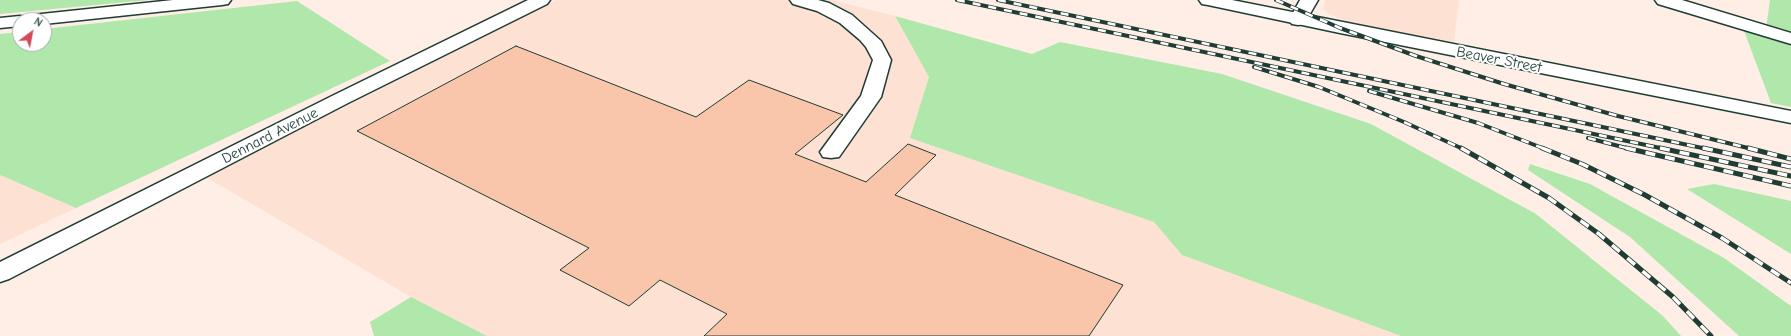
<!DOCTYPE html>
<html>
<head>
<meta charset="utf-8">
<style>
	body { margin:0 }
	#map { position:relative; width:1791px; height:336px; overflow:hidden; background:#feeee6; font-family:"Comic Neue",sans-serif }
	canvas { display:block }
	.north { position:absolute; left:12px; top:12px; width:40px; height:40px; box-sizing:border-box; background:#fff; border:1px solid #a5b1ae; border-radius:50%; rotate:32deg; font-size:11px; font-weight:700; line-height:16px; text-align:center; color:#1f3d34 }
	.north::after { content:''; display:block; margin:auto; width:14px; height:18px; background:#d1495b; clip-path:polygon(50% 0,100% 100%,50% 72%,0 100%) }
</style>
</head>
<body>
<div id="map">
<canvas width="1791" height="336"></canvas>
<div class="north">N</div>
</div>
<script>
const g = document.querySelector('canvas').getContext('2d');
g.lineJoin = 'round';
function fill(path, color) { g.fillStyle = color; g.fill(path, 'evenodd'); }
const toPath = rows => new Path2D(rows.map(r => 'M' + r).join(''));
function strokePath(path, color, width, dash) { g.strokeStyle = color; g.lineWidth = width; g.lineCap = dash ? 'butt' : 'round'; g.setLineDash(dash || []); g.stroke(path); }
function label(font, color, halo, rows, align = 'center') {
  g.font = font + ' "Comic Neue",sans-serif'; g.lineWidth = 4; g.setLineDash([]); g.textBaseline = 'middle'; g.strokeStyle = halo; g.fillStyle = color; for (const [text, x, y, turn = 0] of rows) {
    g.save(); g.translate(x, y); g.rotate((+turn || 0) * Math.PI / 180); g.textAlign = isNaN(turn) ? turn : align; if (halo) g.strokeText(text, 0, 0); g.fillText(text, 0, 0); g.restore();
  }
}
fill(toPath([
	[556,0,832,0,895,16,929,77,910,138,1154,222,1182,255,1401,336,487,336,411,297,206,177],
	[1326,0,1459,0,1454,42,1351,23,1329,14,1323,8],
	[0,175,76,208,0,244]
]), '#fde2d4');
fill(toPath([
	[0,0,149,0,0,14],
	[1770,0,1791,0,1791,36,1766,29],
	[297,1,390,61,76,208,0,175,0,34,20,32,20,44,44,44,44,29],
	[895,16,1032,54,1060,42,1222,74,1371,124,1536,214,1663,316,1681,336,1401,336,1182,255,1154,222,910,138,929,77],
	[1743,28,1791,43,1791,107,1771,103],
	[1530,164,1590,184,1724,258,1791,306,1791,336,1739,336,1630,237,1528,170],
	[1714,184,1791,201,1791,254,1687,189],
	[411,297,487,336,374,336,370,322]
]), '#b0e7aa');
const building = toPath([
	[516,46,696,117,749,80,843,115,795,154,866,182,908,144,936,155,895,195,1123,285,1089,336,704,336,727,314,660,280,629,306,560,270,589,248,357,131,516,46]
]);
fill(building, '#fac6ab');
strokePath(building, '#1f3d34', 1);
const minor = toPath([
	[173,0,231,0,228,4,222,5,44,24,44,20,20,20,20,26,0,28,0,18,20,16,25,17,32,15,173,0],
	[528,0,550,0,547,4,348,103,9,279,0,282,0,262,334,95,528,0],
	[790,0,818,0,829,3,852,15,881,41,891,60,881,97,839,157,831,158,823,157,820,152,861,96,873,60,866,47,860,40,840,23,817,11,793,4,790,0],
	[1300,0,1318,0,1304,24,1298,25,1292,24,1289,20,1300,0],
	[1655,0,1682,0,1791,33,1791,44,1658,4,1655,0]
]);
const major = toPath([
	[1199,0,1232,0,1791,111,1791,123,1340,33,1208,5,1202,4,1199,0]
]);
strokePath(minor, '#1f3d34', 3);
strokePath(major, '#1f3d34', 3);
fill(minor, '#fff');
fill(major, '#fff');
const railFar1 = toPath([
	[957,0,1665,149],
	[998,0,1707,149],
	[1276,0,1340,28,1416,56,1504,84,1618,116,1752,149],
	[1254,67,1319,87,1404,122,1463,149],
	[1369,91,1478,123,1545,149],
	[1588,138,1630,149]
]);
const rail = toPath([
	[1461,148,1549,198,1599,234,1673,297,1711,336],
	[1542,148,1582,164,1645,195,1722,238,1791,283],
	[1626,148,1791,186],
	[1660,148,1791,176],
	[1703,148,1791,167],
	[1748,148,1791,159]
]);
strokePath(railFar1, '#1f3d34', 4);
strokePath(rail, '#1f3d34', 5);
strokePath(railFar1, '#fff', 2.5, [8]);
strokePath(rail, '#fff', 3.5, [10]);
label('15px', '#1f3d34', '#fff', [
	["Beaver Street",1499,60,11],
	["Dennard Avenue",270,136,-27]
]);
</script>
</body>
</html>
